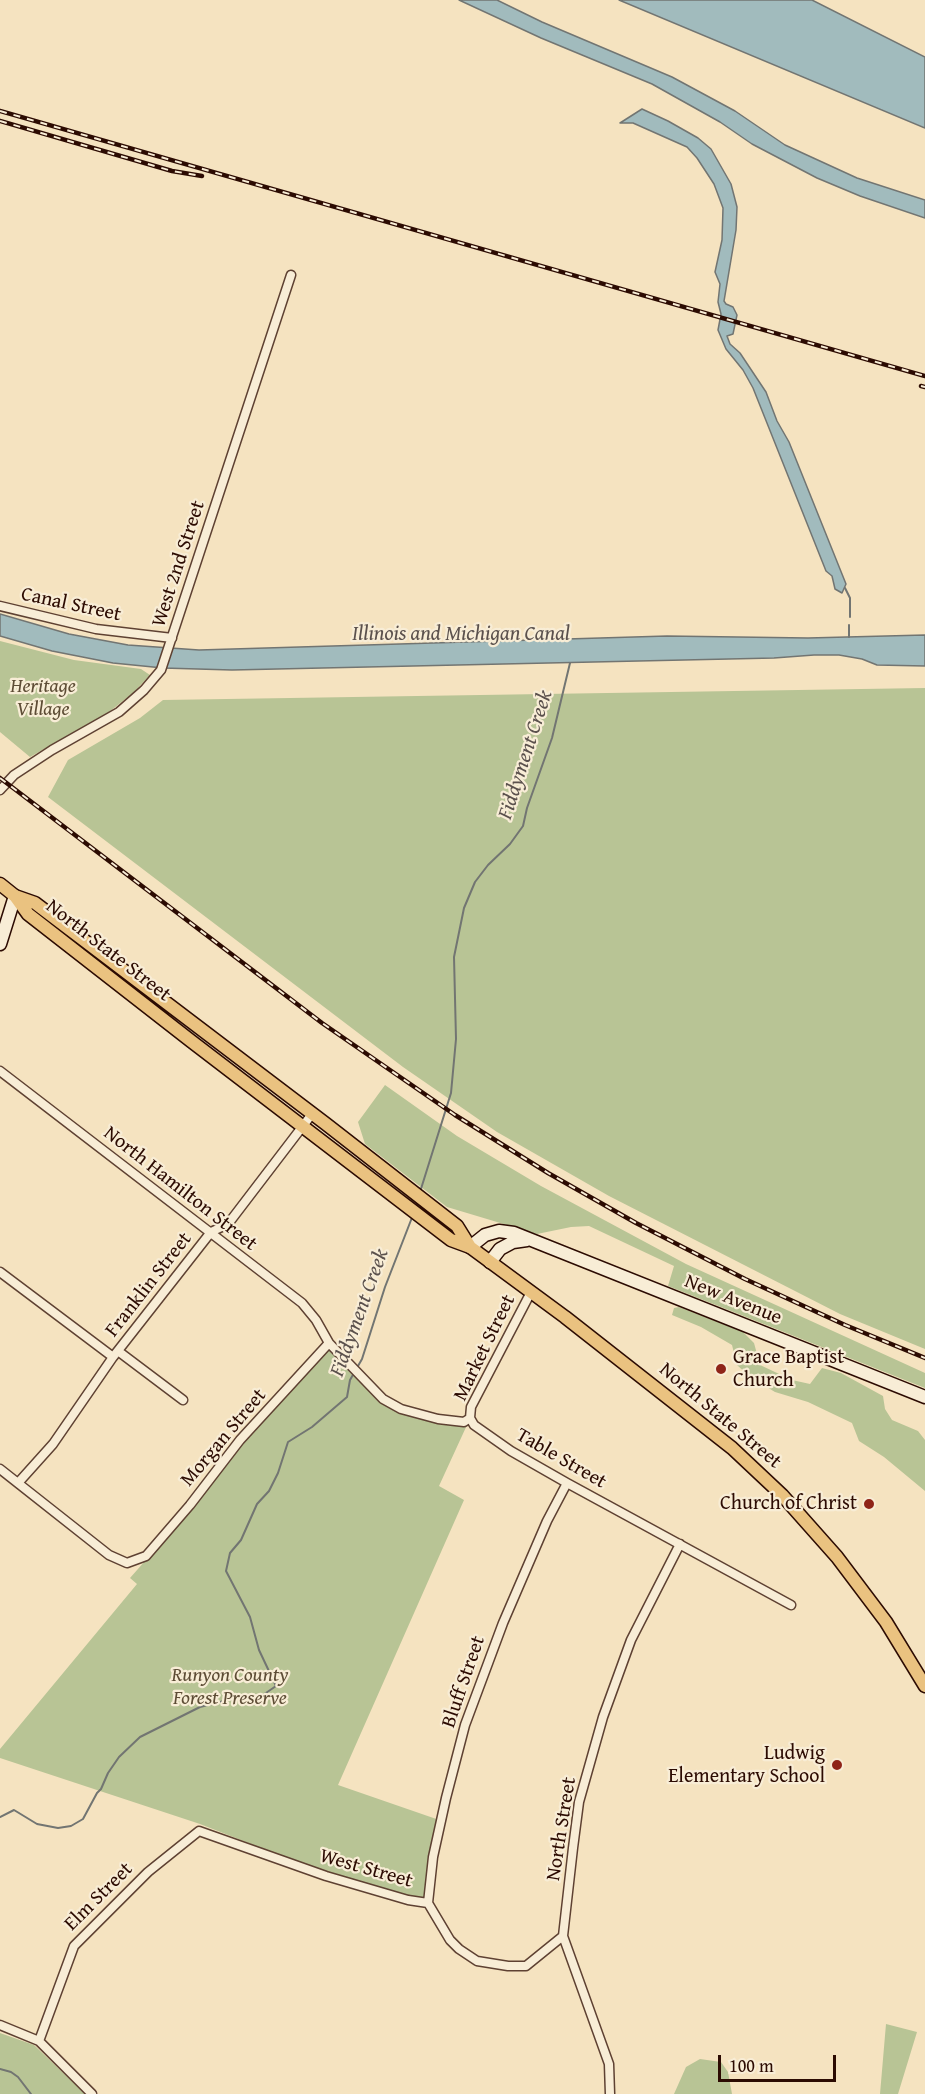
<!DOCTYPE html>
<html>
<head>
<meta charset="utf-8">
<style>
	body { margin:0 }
	#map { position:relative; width:925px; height:2094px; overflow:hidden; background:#f5e3c0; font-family:"Gentium Book Plus",serif }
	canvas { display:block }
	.scale { position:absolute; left:718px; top:2055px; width:118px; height:27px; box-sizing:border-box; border:3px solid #2c0b02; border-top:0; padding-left:8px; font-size:18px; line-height:21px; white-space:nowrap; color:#2c0b02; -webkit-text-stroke:4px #f8edd6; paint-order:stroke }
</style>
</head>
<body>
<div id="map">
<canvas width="925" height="2094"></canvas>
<div class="scale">100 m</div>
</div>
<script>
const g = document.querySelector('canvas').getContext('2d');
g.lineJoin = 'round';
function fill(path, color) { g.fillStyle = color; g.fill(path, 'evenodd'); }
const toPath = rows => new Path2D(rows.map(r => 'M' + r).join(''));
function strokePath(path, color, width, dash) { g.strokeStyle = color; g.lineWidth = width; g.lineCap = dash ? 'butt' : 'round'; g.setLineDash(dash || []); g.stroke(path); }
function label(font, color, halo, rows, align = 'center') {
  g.font = font + ' "Gentium Book Plus",serif'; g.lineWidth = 4.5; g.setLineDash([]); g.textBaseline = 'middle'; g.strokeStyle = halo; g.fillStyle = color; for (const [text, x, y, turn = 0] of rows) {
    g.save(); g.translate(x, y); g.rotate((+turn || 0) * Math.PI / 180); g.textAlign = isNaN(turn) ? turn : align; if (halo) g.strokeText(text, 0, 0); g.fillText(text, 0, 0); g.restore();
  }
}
fill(toPath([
	[0,641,74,660,141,669,150,675,134,692,109,712,30,757,0,732],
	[925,688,925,1349,840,1314,609,1196,497,1132,403,1067,48,797,68,760,140,718,163,700],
	[385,1085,457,1136,541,1186,686,1264,925,1373,925,1388,668,1286,674,1266,589,1226,571,1227,537,1234,447,1207,365,1144,358,1122],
	[679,1307,743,1332,754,1343,760,1365,792,1380,810,1384,822,1368,841,1373,883,1396,885,1409,892,1420,918,1431,925,1440,925,1491,884,1457,859,1441,852,1423,808,1402,775,1392,750,1377,737,1365,732,1345,701,1327,672,1315,674,1308],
	[328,1349,370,1391,395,1410,467,1425,439,1486,464,1500,338,1785,445,1822,436,1858,431,1903,320,1871,200,1824,0,1758,0,1749,137,1584,130,1578,182,1519,241,1443],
	[886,2024,917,2032,898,2094,880,2094],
	[0,2033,34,2045,85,2094,0,2094],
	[700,2059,721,2062,728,2072,732,2094,674,2094,686,2067]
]), '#b8c495');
const water = toPath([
	[459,0,497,0,542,22,672,77,735,111,785,145,857,178,925,200,925,218,860,196,817,178,752,144,720,122,652,84,541,38,459,0],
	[619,0,812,0,925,57,925,128,619,0],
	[642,109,668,121,698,138,711,149,731,184,737,207,736,230,724,301,726,304,733,307,737,315,733,334,727,336,730,344,740,353,766,392,777,421,789,442,846,584,842,593,835,589,832,576,826,571,753,388,743,370,726,349,718,330,721,314,718,302,720,284,715,272,722,240,723,208,714,184,697,158,687,147,633,123,620,123,642,109],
	[0,614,69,634,128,645,199,650,667,636,808,638,925,635,925,666,877,665,862,659,839,655,814,655,774,658,232,670,163,668,113,663,52,651,0,636,0,614]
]);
fill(water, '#a1bbbd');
strokePath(water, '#727572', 1.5);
strokePath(toPath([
	[845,588,850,598,850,617],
	[849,625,849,637],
	[420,1192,451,1093,456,1039,454,957,464,908,475,882,488,865,510,844,523,826,527,808,552,738,570,663],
	[0,1817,14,1810,37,1824,58,1828,71,1826,83,1819,97,1793,101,1789,108,1773,119,1757,140,1737,200,1707,236,1698,263,1695,276,1686,259,1650,250,1617,226,1571,230,1553,241,1540,257,1504,269,1491,278,1473,288,1442,312,1427,347,1397,350,1380,362,1359,385,1287,413,1215],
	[0,2069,11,2072,18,2077,31,2094]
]), '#727572', 2);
const street = toPath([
	[0,606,96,629,172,638],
	[0,790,14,775,52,750,119,712,144,690,161,670,291,275],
	[0,1071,302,1303,316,1320,329,1343,383,1399,401,1409,438,1419,464,1422,470,1418],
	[0,1272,113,1357],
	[531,1292,471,1407,470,1418,474,1425,511,1451,567,1483,791,1605],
	[118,1351,183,1400],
	[0,1469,109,1555,127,1563,146,1556,190,1505,240,1440,329,1343],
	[18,1483,53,1444,113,1357,211,1232,228,1224,312,1114],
	[428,1903,433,1857,446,1798,465,1725,503,1623,547,1521,567,1483],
	[0,2025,39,2041,92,2094],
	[39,2041,74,1946,148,1872,199,1831,326,1876,408,1900,428,1903,450,1940,459,1949,477,1961,508,1966,526,1966,563,1936],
	[610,2094,609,2064,563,1936,573,1848,579,1802,603,1717,631,1640,680,1544]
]);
const secondary = toPath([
	[0,944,15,896],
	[470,1247,485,1235,499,1231,514,1233,925,1397],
	[490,1262,500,1249,513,1242,527,1240]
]);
const primary = toPath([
	[0,884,15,896,28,914,191,1041,451,1240,470,1247,565,1317,732,1448,782,1495,837,1557,886,1622,925,1686],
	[15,896,35,903,326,1124,457,1226,470,1247]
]);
strokePath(street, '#5e4132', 11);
strokePath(secondary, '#2c0b02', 15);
strokePath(primary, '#2c0b02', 15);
strokePath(street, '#f8edd6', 8);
strokePath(secondary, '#f8edd6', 12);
strokePath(primary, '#eac280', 12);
const rail = toPath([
	[0,111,925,376],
	[0,121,172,171,202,176],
	[921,386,925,387],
	[0,778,322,1023,455,1115,548,1173,636,1223,745,1279,845,1325,925,1358]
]);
strokePath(rail, '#2c0b02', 4.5);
strokePath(rail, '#f8edd6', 2, [7]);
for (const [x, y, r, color] of [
	[721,1369,6,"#8f2418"],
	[869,1504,6,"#8f2418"],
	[837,1765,6,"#8f2418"]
]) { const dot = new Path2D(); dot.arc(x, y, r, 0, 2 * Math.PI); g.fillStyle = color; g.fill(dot); strokePath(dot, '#f8edd6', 2); }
label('20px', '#2c0b02', '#f8edd6', [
	["West 2nd Street",179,564,-72],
	["Canal Street",71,605,12],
	["North State Street",108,951,38],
	["North Hamilton Street",180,1189,38],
	["Franklin Street",149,1285,-52],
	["New Avenue",733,1300,22],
	["Market Street",485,1348,-64],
	["North State Street",720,1416,40],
	["Morgan Street",224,1438,-50],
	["Table Street",561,1459,30],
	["Bluff Street",464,1682,-71],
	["North Street",562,1829,-81],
	["West Street",366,1869,16],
	["Elm Street",99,1897,-45]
]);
label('italic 20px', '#5d4c35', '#f8edd6', [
	["Heritage",43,687],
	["Village",43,710],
	["Runyon County",230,1676],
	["Forest Preserve",230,1699]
]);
label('20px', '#2c0b02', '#f8edd6', [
	["Grace Baptist",733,1358,"left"],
	["Church",733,1381,"left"],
	["Church of Christ",857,1504],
	["Ludwig",825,1754],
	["Elementary School",825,1777]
], 'right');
label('italic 21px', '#5b514d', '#f8edd6', [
	["Illinois and Michigan Canal",461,635],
	["Fiddyment Creek",526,755,-72],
	["Fiddyment Creek",360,1313,-70]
]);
</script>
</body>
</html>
